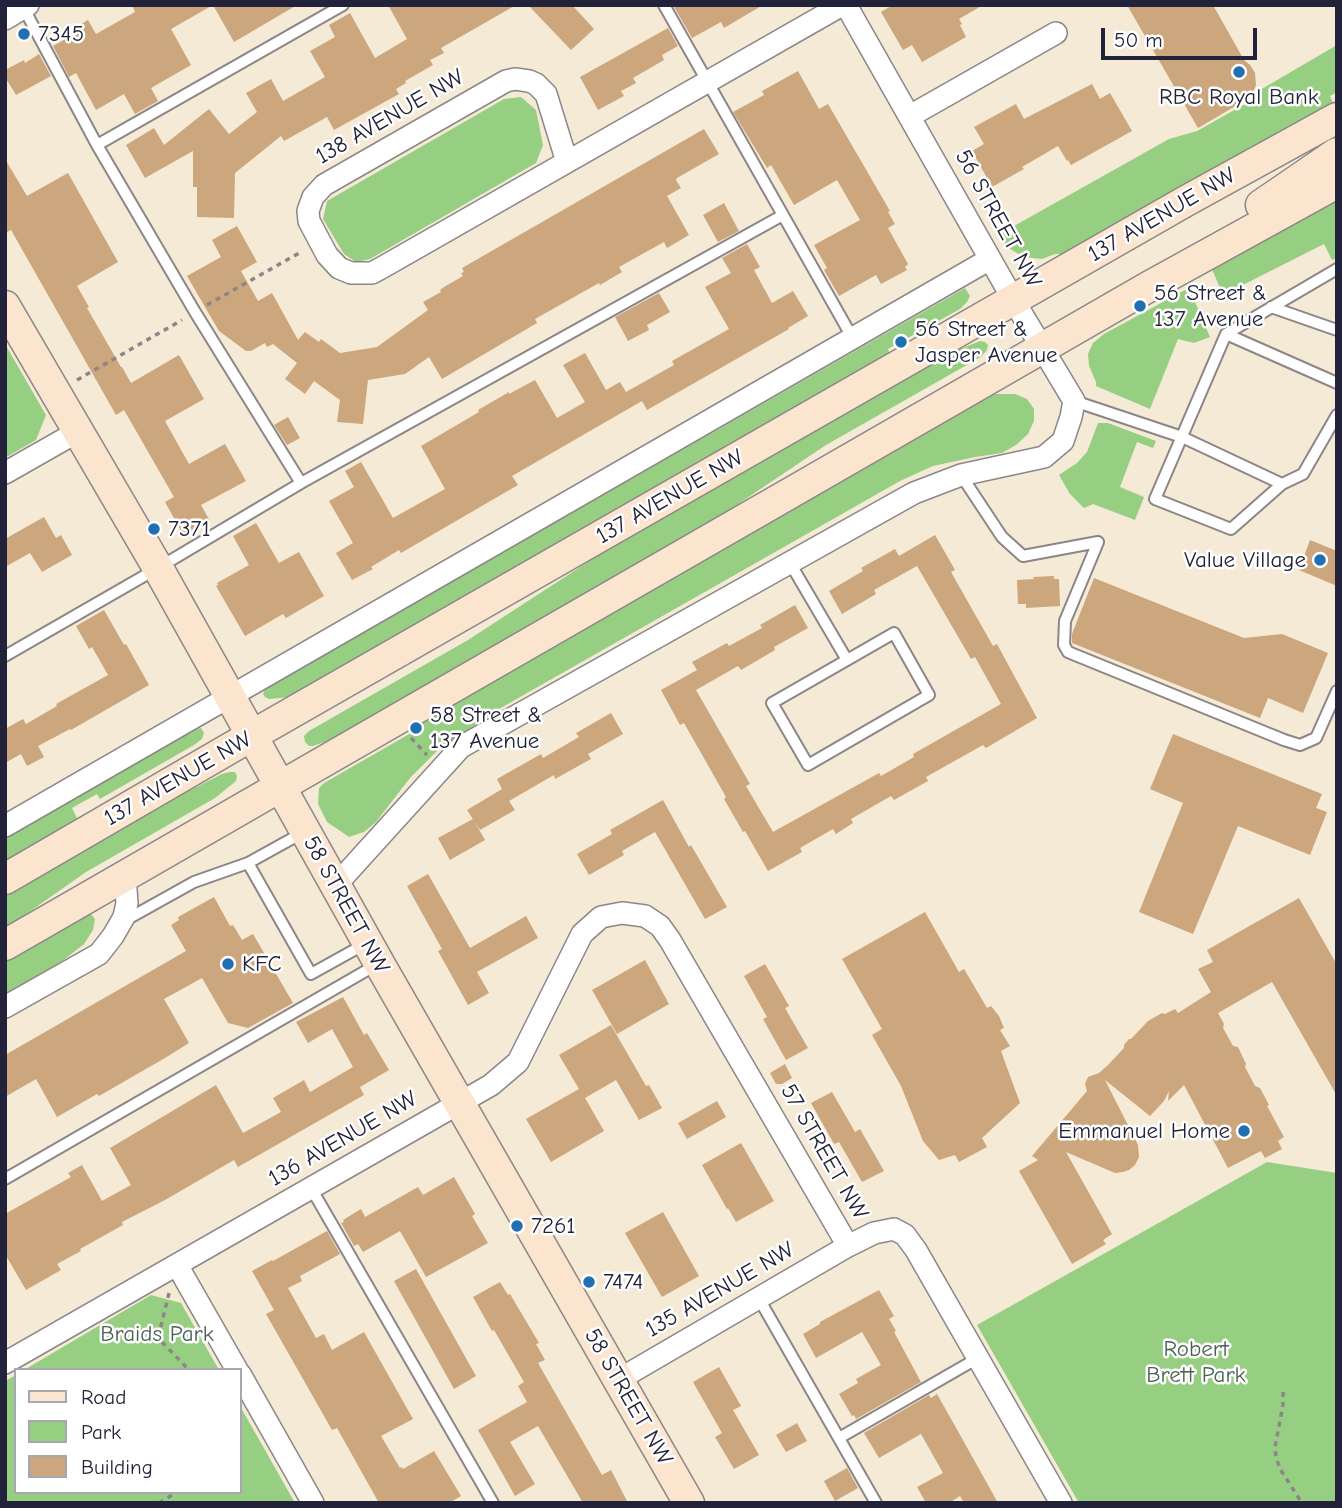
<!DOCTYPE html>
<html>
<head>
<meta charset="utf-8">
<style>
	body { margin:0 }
	#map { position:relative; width:1342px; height:1508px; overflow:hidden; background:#f5ead5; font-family:"Comic Neue",sans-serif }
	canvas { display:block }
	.frame { position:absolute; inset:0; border:7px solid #22223b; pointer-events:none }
	.legend { position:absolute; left:14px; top:1368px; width:228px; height:126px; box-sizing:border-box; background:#fff; border:2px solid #a7a7b1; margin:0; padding:9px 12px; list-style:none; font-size:21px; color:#22223b }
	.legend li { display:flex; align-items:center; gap:14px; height:35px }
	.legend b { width:35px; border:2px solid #a7a7b1 }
	.scale { position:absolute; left:1101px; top:28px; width:156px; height:32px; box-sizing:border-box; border:4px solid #22223b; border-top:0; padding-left:9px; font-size:21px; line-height:24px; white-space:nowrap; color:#22223b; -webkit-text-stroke:5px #fff; paint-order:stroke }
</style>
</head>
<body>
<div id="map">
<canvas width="1342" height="1508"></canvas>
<div class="frame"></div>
<ul class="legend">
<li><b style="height:9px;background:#fce5cf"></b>Road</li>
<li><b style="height:19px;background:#96cf82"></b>Park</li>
<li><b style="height:19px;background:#cca67c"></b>Building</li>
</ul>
<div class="scale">50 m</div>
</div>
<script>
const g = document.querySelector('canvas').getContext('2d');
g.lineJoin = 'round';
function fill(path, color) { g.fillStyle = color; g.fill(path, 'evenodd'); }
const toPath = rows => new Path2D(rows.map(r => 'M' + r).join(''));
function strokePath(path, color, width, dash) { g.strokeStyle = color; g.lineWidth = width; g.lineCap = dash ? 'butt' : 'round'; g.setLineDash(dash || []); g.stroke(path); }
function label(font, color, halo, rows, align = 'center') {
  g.font = font + ' "Comic Neue",sans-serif'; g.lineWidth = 5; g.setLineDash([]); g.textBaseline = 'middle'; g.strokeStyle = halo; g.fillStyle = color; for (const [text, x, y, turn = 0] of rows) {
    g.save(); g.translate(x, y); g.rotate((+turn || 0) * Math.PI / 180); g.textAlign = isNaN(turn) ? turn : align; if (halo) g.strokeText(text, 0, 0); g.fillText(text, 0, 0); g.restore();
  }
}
fill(toPath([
	[1337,45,1337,92,1330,96,1333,103,1067,254,1055,254,1042,259,1024,257,1010,249,998,235,1169,139,1197,131,1254,99,1260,90],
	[521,97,536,110,543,145,536,163,370,259,356,262,344,254,323,219,327,201,504,99],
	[1337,198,1337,231,1335,233,1337,234,1337,258,1332,260,1324,244,1223,295,1211,267],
	[965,288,970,296,967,302,960,309,888,349,890,355,290,697,269,699,265,697,263,694,265,689],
	[1185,290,1192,295,1210,337,1194,343,1178,339,1150,409,1096,386,1096,382,1089,366,1088,354,1093,343,1104,334],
	[980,341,985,342,988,345,987,350,981,357,826,445,704,527,337,738,313,746,309,746,305,742,304,736,309,731,468,640,614,545,936,359],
	[5,344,46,415,36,440,5,458],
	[995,394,1015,394,1027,399,1034,409,1034,421,1028,434,1016,445,1002,453,975,457,933,466,900,481,499,709,438,750,410,778,376,822,364,832,349,837,327,822,318,804,319,788,324,783,418,729,416,725,980,400],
	[1098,423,1108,423,1156,441,1153,448,1137,442,1120,487,1144,497,1135,520,1093,504,1084,508,1070,494,1059,475,1077,463,1087,452],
	[201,728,204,733,202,739,194,745,100,799,97,794,72,808,78,820,5,862,5,839,194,730],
	[230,772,235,772,237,776,236,781,215,798,86,872,5,929,5,894,163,804,222,774],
	[84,914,91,914,95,919,93,930,84,944,61,962,5,994,5,959],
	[1267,1162,1337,1173,1337,1503,1079,1503,977,1325],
	[151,1295,181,1303,219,1370,24,1370],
	[16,1375,16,1492,240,1492,240,1406,295,1503,5,1503,5,1381]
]), '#96cf82');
fill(toPath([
	[132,5,213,5,171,29,191,65,151,88,158,101,135,114,124,94,96,110,76,73,69,77,53,46,67,38,65,34,88,20,96,34,135,12],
	[213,5,297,5,234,42],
	[388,5,516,5,441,48,444,53,430,60,433,65,405,81,406,83,396,89,399,94,334,130,327,117,284,141,281,136,235,173,234,218,197,217,197,187,193,187,193,151,145,178,126,145,154,128,164,145,209,109,229,134,257,112,246,93,271,79,283,101,325,77,310,51,335,37,329,25,350,13,375,58,407,39],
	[528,5,572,5,594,29,571,50],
	[673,5,763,5,724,28,721,22,692,38],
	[893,5,983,5,959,19,962,24,960,25,966,37,922,62,912,45,903,50,881,12],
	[1127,5,1213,5,1244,60,1250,65,1255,73,1256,85,1251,97,1198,128],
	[668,28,678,46,662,55,664,60,633,78,636,83,621,91,624,96,598,110,580,77],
	[39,54,51,76,16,95,5,77,5,70,24,60,25,63],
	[798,71,819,109,828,104,890,211,888,212,895,224,888,228,908,264,905,267,907,270,881,284,876,275,839,296,824,270,827,268,814,245,860,220,837,180,794,205,771,165,767,168,733,112,764,95,762,91],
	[1092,84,1100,99,1110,93,1132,131,1071,165,1068,160,1067,161,1058,146,1022,167,1024,169,992,187,972,151,984,144,974,127,1016,104,1024,119],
	[704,129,719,154,677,178,676,180,681,188,667,196,689,235,667,248,664,242,619,267,622,272,600,285,599,283,535,319,537,323,442,379,429,357,405,374,368,380,363,424,337,422,340,400,314,381,305,394,285,379,297,363,273,344,267,347,265,343,251,351,246,351,219,331,187,276,221,257,212,240,237,226,257,262,241,271,258,301,272,293,298,340,305,332,319,342,321,339,340,353,377,347,428,310,423,302,441,292,440,290,444,287,463,276,461,273,464,272,462,268],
	[5,159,27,196,68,173,118,262,77,286,89,307,87,308,121,367,122,367,131,383,179,355,204,399,165,421,189,464,225,444,246,481,201,505,210,521,184,536,165,502,174,497,124,410,116,415,11,230,5,233],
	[724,203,739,231,718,242,703,215],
	[747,244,760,267,754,270,772,303,793,291,808,316,788,328,789,329,647,410,642,401,512,476,518,485,401,553,399,550,371,567,373,569,352,580,336,553,353,543,329,501,354,487,345,471,361,462,393,518,445,489,421,446,479,412,478,410,509,392,509,394,535,380,557,418,585,402,563,365,585,353,606,390,620,382,626,392,674,365,672,361,729,329,705,287,731,273,722,258],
	[659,293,670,312,647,325,649,330,628,341,615,317],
	[288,417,300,438,287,445,274,425],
	[44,517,56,538,61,535,72,555,42,572,30,553,5,567,5,539],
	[256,523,279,563,299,552,324,596,286,618,283,614,245,636,216,586,218,585,217,583,249,565,233,536],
	[935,535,955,570,951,572,993,646,997,644,1037,718,986,748,983,745,926,777,928,781,894,800,891,796,851,819,853,823,836,834,833,829,800,848,802,852,768,871,745,831,743,832,724,799,726,797,684,723,680,725,661,690,697,670,692,662,727,643,729,646,762,628,760,625,795,605,808,628,774,647,775,650,741,670,738,666,696,690,750,784,746,786,773,832,879,773,881,776,914,757,913,754,1001,704,975,657,971,659,917,566,874,590,876,594,842,614,829,591,863,571,861,568,895,549,899,556],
	[1310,540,1337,551,1337,586,1299,570],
	[1054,576,1054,579,1059,579,1060,606,1026,608,1026,604,1018,604,1017,580,1034,579,1033,577],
	[1094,578,1244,638,1282,634,1328,653,1303,713,1268,698,1260,718,1072,643,1072,634],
	[104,610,124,645,126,644,149,685,71,730,70,729,38,746,44,757,27,766,21,754,5,763,5,729,23,719,26,724,57,706,56,704,108,675,92,647,89,649,76,626],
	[611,713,623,734,588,754,591,759,555,779,554,775,509,801,515,810,480,830,467,810,502,789,497,779,541,754,543,758,579,737,576,733],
	[1173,734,1322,794,1316,808,1327,812,1310,855,1238,826,1193,934,1139,912,1183,803,1150,789],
	[663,800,689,847,691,845,727,907,705,919,655,832,622,851,624,855,589,875,577,854,612,834,610,830],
	[473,819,485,840,450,860,438,838],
	[428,874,470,948,526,916,538,938,477,972,489,993,468,1005,438,951,442,949,407,886],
	[214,897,230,926,233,925,242,940,253,934,293,1003,248,1028,228,1023,202,978,164,999,189,1043,165,1058,99,1096,97,1094,57,1117,36,1079,5,1097,5,1055,186,951,171,925,179,920,178,917],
	[1299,898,1337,965,1337,1096,1272,982,1218,1013,1224,1024,1223,1028,1233,1046,1238,1047,1246,1064,1245,1067,1255,1086,1260,1088,1269,1105,1267,1106,1284,1137,1278,1141,1282,1149,1265,1158,1261,1151,1228,1168,1184,1085,1168,1101,1169,1091,1164,1101,1150,1116,1105,1080,1138,1145,1139,1157,1135,1165,1129,1170,1123,1172,1115,1173,1066,1152,1112,1234,1103,1240,1106,1244,1072,1264,1019,1171,1038,1160,1032,1156,1087,1091,1085,1084,1088,1077,1099,1073,1108,1065,1124,1048,1124,1045,1129,1039,1131,1039,1148,1021,1162,1013,1165,1014,1175,1009,1178,1013,1211,992,1198,969,1213,962,1207,950],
	[925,912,959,972,964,969,987,1008,991,1006,999,1016,1004,1028,1000,1030,1010,1046,1001,1051,1020,1103,982,1138,987,1147,959,1162,955,1155,939,1160,923,1141,901,1086,872,1035,882,1029,842,959],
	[645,960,669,1004,617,1034,592,990],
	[765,964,789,1006,785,1008,808,1048,786,1060,763,1019,767,1017,744,976],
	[343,997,364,1035,367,1033,389,1070,360,1087,364,1095,238,1167,234,1160,165,1200,122,1222,123,1225,80,1249,81,1251,57,1264,61,1270,26,1290,5,1254,5,1214,71,1177,68,1173,82,1165,102,1201,131,1185,110,1148,216,1085,243,1133,281,1112,273,1098,304,1080,310,1092,353,1067,332,1029,308,1043,296,1022],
	[611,1025,646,1086,649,1085,662,1108,639,1120,616,1080,585,1098,604,1131,551,1162,526,1119,579,1089,559,1055],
	[785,1064,792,1078,782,1084,776,1084,770,1073],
	[832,1092,855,1132,860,1129,884,1171,862,1182,839,1142,834,1144,811,1103],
	[717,1101,726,1117,687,1139,678,1123],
	[741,1143,774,1201,736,1222,728,1208,727,1209,702,1165],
	[454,1177,475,1214,472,1216,488,1243,426,1277,400,1231,363,1252,358,1244,354,1246,341,1223,344,1222,343,1220,361,1209,365,1217,418,1187,423,1195],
	[663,1212,699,1276,662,1297,625,1233],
	[327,1231,340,1254,300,1276,302,1281,288,1288,316,1338,324,1334,332,1350,364,1332,413,1419,381,1436,400,1468,402,1467,403,1469,434,1451,461,1496,449,1503,379,1503,337,1428,332,1430,266,1314,274,1310,252,1271,272,1260,273,1261],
	[416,1269,476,1376,454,1389,394,1281],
	[500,1282,508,1295,510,1294,539,1343,536,1344,545,1360,538,1363,602,1475,611,1470,628,1503,583,1503,538,1426,510,1442,535,1484,515,1496,478,1430,527,1402,518,1386,524,1382,494,1330,492,1331,473,1297],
	[879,1290,894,1316,889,1319,896,1331,894,1332,921,1382,856,1419,854,1415,852,1416,839,1394,858,1383,856,1379,881,1365,862,1332,816,1358,803,1334,820,1324,820,1322],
	[719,1367,741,1406,733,1410,759,1455,734,1469,715,1437,722,1433,693,1382],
	[937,1394,959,1433,998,1503,964,1503,960,1496,949,1503,926,1503,917,1487,943,1473,921,1434,879,1458,864,1433,929,1395,931,1398],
	[797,1423,807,1441,786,1452,776,1435],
	[847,1468,858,1488,835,1501,824,1481]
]), '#cca67c');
const lane = toPath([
	[22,5,97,145,195,312,301,483],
	[664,5,852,337],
	[97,145,343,5],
	[1337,269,1226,334,1155,499,1231,529,1282,484,1303,474,1337,415],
	[1271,307,1337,330],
	[1226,334,1337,383],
	[1074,401,1182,437,1282,484],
	[961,475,1002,537,1023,556,1098,542],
	[1098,542,1065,621,1064,645,1068,652,1284,740,1300,745,1316,738,1337,691],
	[790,563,847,660,772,703,808,765,929,695,894,633,847,660],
	[5,656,158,568,301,483,783,215],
	[304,832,248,863,311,974,365,944],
	[124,921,194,882,248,863],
	[5,1179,376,965],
	[311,1188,493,1503],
	[758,1297,876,1503],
	[839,1438,978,1358]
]);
const street = toPath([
	[5,19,28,5],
	[910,116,1056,33],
	[567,162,546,94,536,84,529,81,515,79,506,81,324,185,313,197,308,211,309,221,327,255,339,268,351,273,372,273,383,267,842,5],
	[5,473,77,432],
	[5,826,990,259],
	[335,886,461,747,914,493,961,475,1044,457,1063,441,1071,417,1074,401,1014,301,846,5],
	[5,1007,99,954,113,936,124,917,127,903,125,877],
	[177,1265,237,1370],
	[5,1363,491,1085,518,1062,582,934,601,917,622,913,645,916,660,926,670,940,848,1246],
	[240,1374,313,1503],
	[618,1380,848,1246,874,1233,894,1229,905,1235,916,1250,1061,1503]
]);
const secondary = toPath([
	[1261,205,1337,153],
	[5,306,158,568,379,963,689,1503],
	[5,879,251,736,1186,201,1337,118],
	[5,945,1150,286,1337,183]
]);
strokePath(lane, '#8c8688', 14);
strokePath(street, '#8c8688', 24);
strokePath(secondary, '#8c8688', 33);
strokePath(toPath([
	[207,305,301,252],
	[77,380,182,320],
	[411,738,427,755],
	[169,1293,160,1330,163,1343,189,1370],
	[1283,1392,1283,1405,1275,1447,1276,1457,1280,1469,1302,1503],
	[159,1503,177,1492]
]), '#8c8688', 3.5, [5, 5]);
strokePath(lane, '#fff', 10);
strokePath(street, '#fff', 21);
strokePath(secondary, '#fce5cf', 30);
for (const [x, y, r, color] of [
	[24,34,7,"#1f6fb2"],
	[1239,72,7,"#1f6fb2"],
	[1140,306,7,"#1f6fb2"],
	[901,342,7,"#1f6fb2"],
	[154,529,7,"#1f6fb2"],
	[1320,560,7,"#1f6fb2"],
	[416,728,7,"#1f6fb2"],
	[228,964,7,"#1f6fb2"],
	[1244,1131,7,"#1f6fb2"],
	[517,1226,7,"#1f6fb2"],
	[589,1282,7,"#1f6fb2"]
]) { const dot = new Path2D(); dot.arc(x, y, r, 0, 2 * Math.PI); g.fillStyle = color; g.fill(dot); strokePath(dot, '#fff', 2.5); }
label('23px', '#22223b', '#fff', [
	["7345",38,34],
	["RBC Royal Bank",1239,97,"center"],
	["56 Street &",1154,293],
	["137 Avenue",1154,319],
	["56 Street &",915,329],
	["Jasper Avenue",915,355],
	["7371",168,529],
	["Value Village",1306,560,"right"],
	["58 Street &",430,715],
	["137 Avenue",430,741],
	["KFC",242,964],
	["Emmanuel Home",1230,1131,"right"],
	["7261",531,1226],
	["7474",603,1282]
], 'left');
label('23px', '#22223b', '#fff', [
	["138 AVENUE NW",390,117,-30],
	["137 AVENUE NW",1162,215,-30],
	["56 STREET NW",998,219,61],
	["137 AVENUE NW",670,497,-30],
	["137 AVENUE NW",178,779,-30],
	["58 STREET NW",346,905,61],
	["136 AVENUE NW",343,1139,-30],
	["57 STREET NW",824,1152,60],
	["135 AVENUE NW",720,1290,-30],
	["58 STREET NW",628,1397,60]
]);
label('23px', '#4b5f54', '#fff', [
	["Braids Park",157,1334],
	["Robert",1196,1349],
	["Brett Park",1196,1375]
]);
</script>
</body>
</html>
